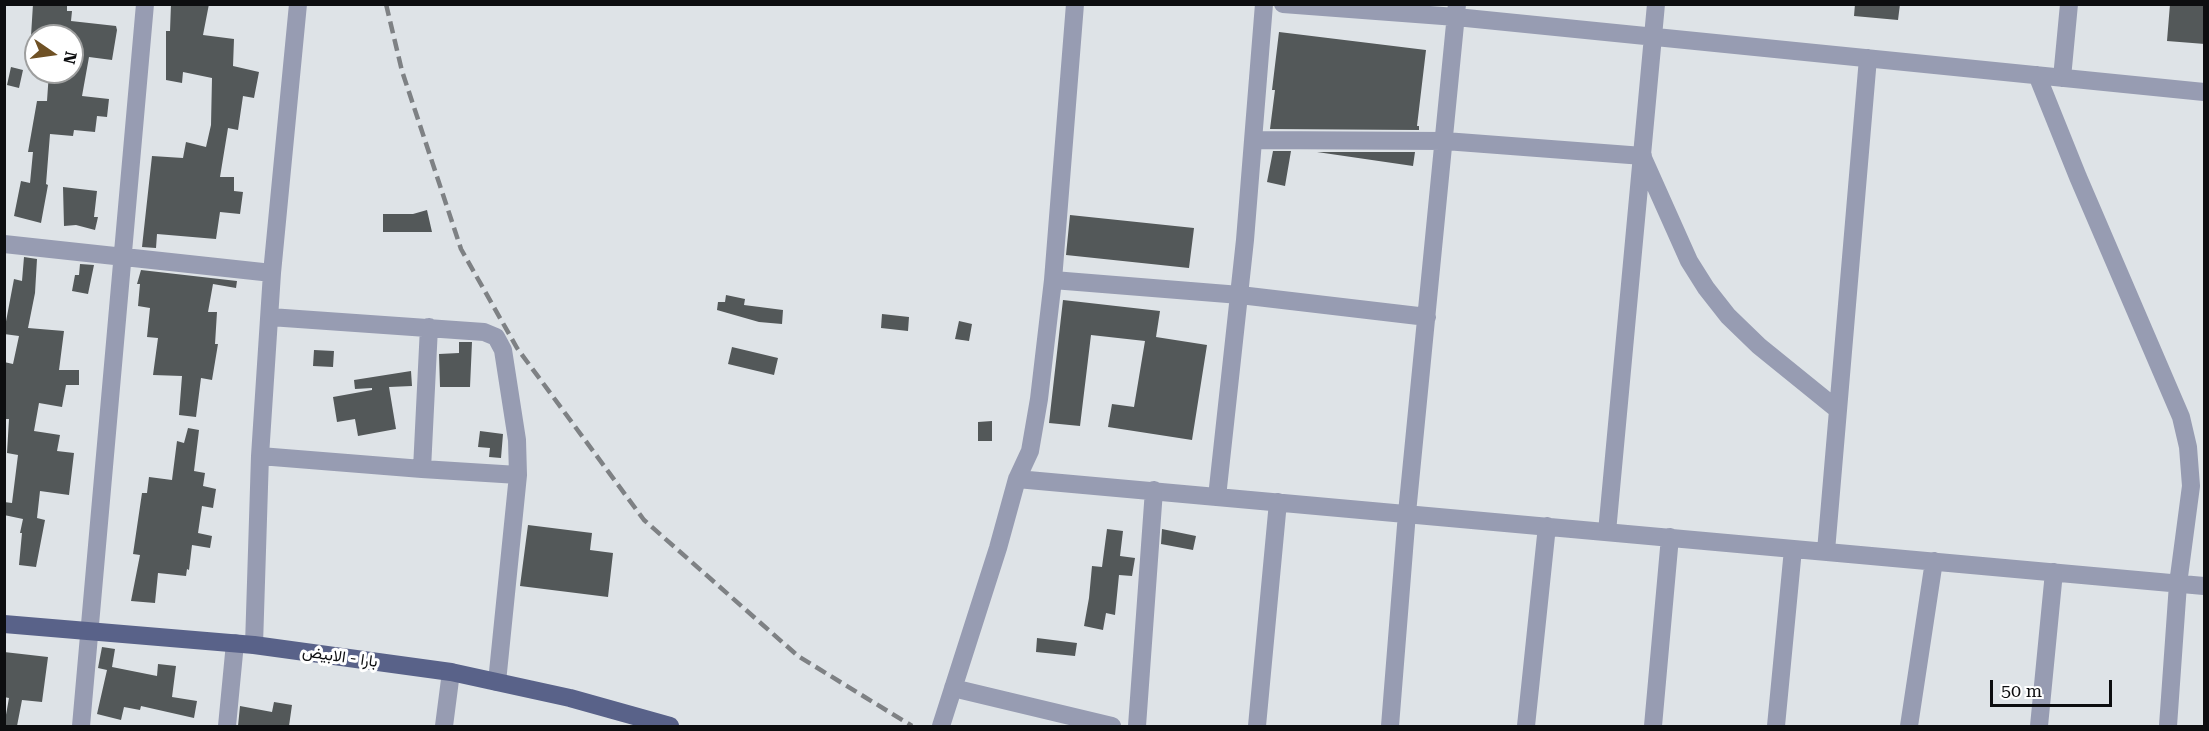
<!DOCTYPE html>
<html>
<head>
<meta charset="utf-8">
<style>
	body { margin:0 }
	#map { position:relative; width:2209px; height:731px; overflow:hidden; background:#dee3e7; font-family:"Roboto Serif",serif }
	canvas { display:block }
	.frame { position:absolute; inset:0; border:6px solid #0d0e10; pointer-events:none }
	.north { position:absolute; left:24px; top:24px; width:60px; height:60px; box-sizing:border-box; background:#fff; border:2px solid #9e9f9f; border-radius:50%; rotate:103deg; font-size:16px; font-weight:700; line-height:24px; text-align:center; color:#0d0e10 }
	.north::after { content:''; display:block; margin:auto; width:21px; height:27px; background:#6f5125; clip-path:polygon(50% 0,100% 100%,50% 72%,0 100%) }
	.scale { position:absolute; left:1990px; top:680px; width:122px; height:27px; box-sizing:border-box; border:3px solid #0d0e10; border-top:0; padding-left:8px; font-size:18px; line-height:21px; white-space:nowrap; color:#0d0e10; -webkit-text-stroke:4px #fff; paint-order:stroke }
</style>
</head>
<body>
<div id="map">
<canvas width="2209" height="731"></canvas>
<div class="frame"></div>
<div class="north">N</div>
<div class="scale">50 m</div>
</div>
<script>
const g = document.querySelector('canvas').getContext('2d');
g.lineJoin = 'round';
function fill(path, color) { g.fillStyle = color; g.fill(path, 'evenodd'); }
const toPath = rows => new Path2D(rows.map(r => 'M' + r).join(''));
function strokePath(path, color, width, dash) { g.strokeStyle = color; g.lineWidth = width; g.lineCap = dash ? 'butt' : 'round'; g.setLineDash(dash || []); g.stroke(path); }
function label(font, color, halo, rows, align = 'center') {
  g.font = font + ' "Roboto Serif",Vazirmatn,serif'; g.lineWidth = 6; g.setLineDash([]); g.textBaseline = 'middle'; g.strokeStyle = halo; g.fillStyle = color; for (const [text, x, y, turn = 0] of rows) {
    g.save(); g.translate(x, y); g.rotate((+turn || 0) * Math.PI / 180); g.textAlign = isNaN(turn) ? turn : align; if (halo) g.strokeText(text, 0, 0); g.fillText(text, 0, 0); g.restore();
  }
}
fill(toPath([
	[33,4,67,4,67,11,72,11,71,21,116,26,117,30,112,60,89,57,82,96,109,99,107,117,97,116,95,132,74,130,73,136,50,134,46,184,48,185,41,223,14,216,21,181,30,183,33,152,28,152,37,101,47,101,49,72,72,72,72,36,31,36],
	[171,4,209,4,203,35,234,39,233,66,259,72,254,98,243,96,238,130,228,128,220,177,234,177,234,191,243,192,240,214,220,212,216,239,157,234,156,248,142,247,152,156,183,158,186,142,206,147,211,125,212,78,183,72,182,83,166,80,166,31,170,31],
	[1855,4,1900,4,1898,20,1854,16],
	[2170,4,2205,4,2205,44,2167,41],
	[1279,32,1426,50,1417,126,1419,126,1419,130,1270,129,1275,90,1272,90],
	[11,67,23,70,19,88,7,85],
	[1273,151,1291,151,1285,186,1267,182],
	[1317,152,1415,152,1413,166],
	[63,187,97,191,94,217,98,217,95,230,76,225,64,226],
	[427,210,432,232,383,232,383,214,413,214],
	[1070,215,1194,228,1189,268,1066,255],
	[24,257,37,259,35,293,28,328,64,331,59,370,79,370,79,385,66,385,62,407,39,403,34,431,60,435,57,451,74,453,69,495,40,491,37,518,45,520,36,567,19,565,22,533,20,533,23,519,4,515,4,502,12,503,18,455,7,453,9,419,4,419,4,362,13,364,19,336,4,334,4,332,14,279,22,281],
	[80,264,94,265,88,294,72,291,75,275,79,275],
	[141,270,237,281,236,288,213,284,208,312,217,312,215,344,218,344,212,380,201,378,196,417,179,415,182,376,153,375,158,338,147,337,150,308,138,306,140,284,137,284],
	[726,295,745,299,744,305,783,310,782,324,759,322,717,310,718,302,725,302],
	[1063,300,1160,311,1156,337,1207,345,1192,440,1108,427,1112,404,1134,407,1145,341,1091,335,1080,426,1049,423],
	[882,314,909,317,908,331,881,328],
	[959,321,972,324,969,341,955,339],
	[459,342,472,342,470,387,440,387,439,354,459,353],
	[732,347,778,358,774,375,728,364],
	[314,350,334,351,333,367,313,366],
	[411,371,412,386,389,387,396,429,358,436,355,419,337,422,333,397,372,390,372,388,355,389,354,380],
	[992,421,992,441,978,441,978,422],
	[188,428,199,430,194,471,205,473,203,486,216,489,213,508,202,506,198,533,212,536,210,548,192,545,189,570,187,569,186,576,158,573,155,603,131,601,140,555,133,554,142,493,147,493,149,477,172,480,177,441,184,443],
	[480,431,503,434,501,458,489,457,490,448,478,447],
	[528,525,592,533,590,550,613,553,608,597,520,586],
	[1107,529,1123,531,1120,556,1135,558,1132,576,1119,575,1115,615,1106,613,1103,630,1084,626,1089,598,1092,566,1102,567],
	[1162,529,1196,536,1193,550,1161,544],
	[1037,638,1077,643,1075,656,1036,652],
	[102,647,115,649,112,667,157,676,158,664,176,666,172,697,197,701,194,718,141,706,140,710,124,707,121,720,97,714,107,670,98,668],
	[4,652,48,657,42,702,22,700,17,726,4,726,9,698,4,697],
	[274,702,292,705,289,726,238,726,240,706,272,712]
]), '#535859');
strokePath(toPath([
	[1283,4,1456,17,2204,92],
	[2037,75,2078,177,2181,417,2188,447,2191,486,2178,584,2168,726],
	[2062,78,2069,4],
	[1253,140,1445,141,1643,156],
	[1643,158,1689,261,1706,288,1728,316,1759,346,1838,410],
	[4,244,272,273],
	[1053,280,1240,295,1427,317],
	[270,317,484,332,496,337,503,350,517,440,518,475,497,682],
	[260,456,422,469,518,475],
	[422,469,429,327],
	[1017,479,2204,586],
	[1217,497,1245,240,1264,4],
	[1607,532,1656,4],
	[1826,551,1868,58],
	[254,645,260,456,272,273,298,4],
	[953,688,1112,726],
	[81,726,145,4],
	[227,726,235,643],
	[444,726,451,672],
	[941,726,998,548,1017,479,1030,451,1039,399,1053,280,1075,4],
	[1137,726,1154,490],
	[1257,726,1278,502],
	[1390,726,1407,513,1457,4],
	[1526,726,1547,526],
	[1653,726,1670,537],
	[1776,726,1793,549],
	[1909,726,1934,561],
	[2039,726,2054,572]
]), '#979cb2', 18);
strokePath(toPath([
	[4,624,254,645,451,672,570,698,670,726]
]), '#596289', 18);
strokePath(toPath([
	[386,4,402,71,461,249,517,348,644,520,798,656,912,726]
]), '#7e8184', 4.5, [12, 6]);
label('16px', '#0d0e10', '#fff', [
	["بارا - الابيض",340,657,8]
]);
</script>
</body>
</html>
